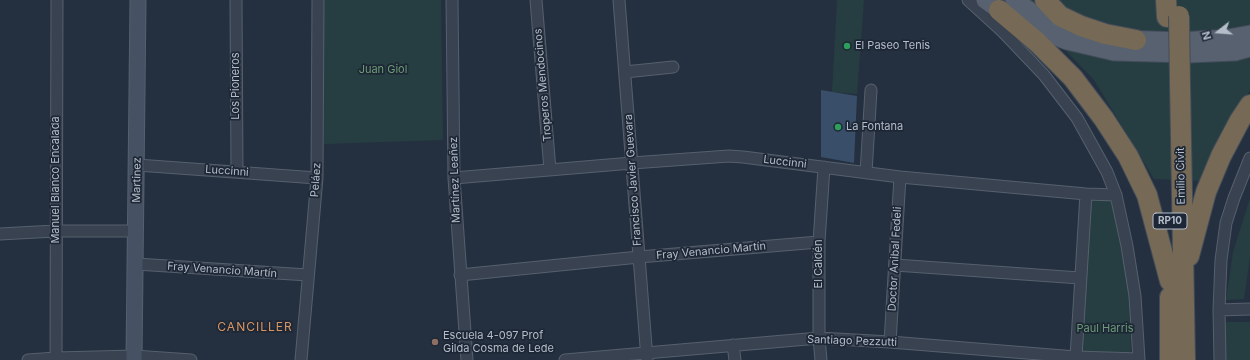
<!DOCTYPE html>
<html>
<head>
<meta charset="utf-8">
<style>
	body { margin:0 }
	#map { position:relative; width:1250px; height:360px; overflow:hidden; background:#243040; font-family:Inter,sans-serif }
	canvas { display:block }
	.north { position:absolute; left:1198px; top:12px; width:40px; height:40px; -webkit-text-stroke:3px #1d2735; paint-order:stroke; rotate:253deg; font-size:11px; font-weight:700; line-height:16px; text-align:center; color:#b5bdca }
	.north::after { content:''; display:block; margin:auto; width:14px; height:18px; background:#b5bdca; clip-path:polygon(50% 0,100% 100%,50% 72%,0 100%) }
</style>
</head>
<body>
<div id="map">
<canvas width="1250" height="360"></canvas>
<div class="north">N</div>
</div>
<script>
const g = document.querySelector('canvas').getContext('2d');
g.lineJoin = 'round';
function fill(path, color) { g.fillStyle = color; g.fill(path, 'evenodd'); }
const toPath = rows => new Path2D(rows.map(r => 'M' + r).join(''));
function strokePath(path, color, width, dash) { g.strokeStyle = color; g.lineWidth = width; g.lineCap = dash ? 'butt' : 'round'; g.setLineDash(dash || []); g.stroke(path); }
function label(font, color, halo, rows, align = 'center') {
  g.font = font + ' Inter,sans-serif'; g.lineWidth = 3.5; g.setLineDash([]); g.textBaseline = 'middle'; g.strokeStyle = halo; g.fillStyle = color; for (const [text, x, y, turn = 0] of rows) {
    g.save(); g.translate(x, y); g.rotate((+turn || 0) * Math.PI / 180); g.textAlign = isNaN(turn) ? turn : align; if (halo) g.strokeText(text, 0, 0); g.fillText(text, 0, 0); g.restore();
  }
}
fill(toPath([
	[323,0,441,0,443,140,324,144],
	[837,0,864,0,857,94,832,92],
	[1017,0,1250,0,1250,91,1236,109,1204,181,1154,179,1094,80],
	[1088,196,1110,197,1115,215,1129,294,1131,355,1081,352],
	[1250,198,1250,257,1244,299,1226,300,1233,252],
	[1225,322,1250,322,1250,360,1225,360]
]), '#263e41');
fill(toPath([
	[821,90,857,96,854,163,821,157]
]), '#394e69');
const street = toPath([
	[236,0,237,172],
	[452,0,454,178,467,360],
	[536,0,550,170],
	[619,0,647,359],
	[968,0,1003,32,1044,75,1077,118,1107,172,1116,195,1127,246,1135,296,1139,360],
	[625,72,673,67],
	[137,165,317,178],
	[866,173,871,90],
	[454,178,632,163,729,156,743,157,900,177,1086,194,1116,195],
	[0,234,55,231,136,231],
	[136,264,308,275],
	[895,265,1080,278],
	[460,275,639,257,819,242],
	[1219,310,1250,309],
	[890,342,900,177],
	[733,345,735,360],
	[1076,357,1086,194],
	[28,360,56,358,134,356,191,360],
	[56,360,57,0],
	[301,360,317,178,318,0],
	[565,360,819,338,890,342,1076,357,1139,359],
	[821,360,819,338,819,242,824,167],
	[1220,360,1219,310,1221,260,1226,223,1234,198,1250,158]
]);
const secondary = toPath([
	[134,360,138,0]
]);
const primary = toPath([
	[985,0,999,10,1034,28,1067,41,1114,52,1189,54,1235,52,1250,48],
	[1014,0,1035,14,1072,29],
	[1123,39,1181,41,1228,38,1250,34]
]);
const highway = toPath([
	[1045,0,1060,16,1081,26,1105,34,1136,40],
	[1166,0,1167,17],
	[999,10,1037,42,1073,78,1104,119,1128,156,1147,195,1170,281],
	[1180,83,1185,360],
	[1189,256,1206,192,1221,156,1240,120,1250,105],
	[1170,297,1170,360]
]);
strokePath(street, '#56606d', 13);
strokePath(secondary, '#56606d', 17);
strokePath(primary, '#424b59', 19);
strokePath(highway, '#434d5a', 22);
strokePath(street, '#394250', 11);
strokePath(secondary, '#465163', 15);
strokePath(primary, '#576170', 17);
strokePath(highway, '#766955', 20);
const highwayBridge = toPath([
	[1179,16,1180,83]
]);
strokePath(highwayBridge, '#434d5a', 22, []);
strokePath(highwayBridge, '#766955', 20);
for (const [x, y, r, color] of [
	[847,46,4,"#2e9e5b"],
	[838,127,4,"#2e9e5b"],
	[435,342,4,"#8d6e63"]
]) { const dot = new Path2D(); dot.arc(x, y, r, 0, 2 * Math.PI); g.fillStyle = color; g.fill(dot); strokePath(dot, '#1d2735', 1.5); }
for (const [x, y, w] of [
	[1170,221,34]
]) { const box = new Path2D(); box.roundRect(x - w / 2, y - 8, w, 16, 3); g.fillStyle = '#1d2735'; g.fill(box); strokePath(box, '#b5bdca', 1); }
label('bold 10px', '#b5bdca', null, [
	["RP10",1170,221]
]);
label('11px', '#b5bdca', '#1d2735', [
	["El Paseo Tenis",855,46],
	["La Fontana",846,127],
	["Escuela 4-097 Prof",443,336],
	["Gilda Cosma de Lede",443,349]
], 'left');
label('11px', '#6c9c76', '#1d2735', [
	["Juan Giol",383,70],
	["Paul Harris",1105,329]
]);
label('11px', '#b5bdca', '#1d2735', [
	["Troperos Mendocinos",543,85,-95],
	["Los Pioneros",236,86,-90],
	["Luccinni",785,162,7],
	["Luccinni",227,171,4],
	["Emilio Civit",1181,176,-91],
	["Manuel Blanco Encalada",56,180,-90],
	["Martinez",137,180,-89],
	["Peláez",316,180,-86],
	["Martínez Leañez",455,180,-92],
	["Francisco Javier Guevara",633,180,-94],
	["Fray Venancio Martín",711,251,-5],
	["Doctor Anibal Fedeli",895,259,-87],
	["El Caldén",819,264,-90],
	["Fray Venancio Martín",222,270,4],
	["Santiago Pezzutti",852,341,2]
]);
g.letterSpacing = '1px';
label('12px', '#d89563', '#1d2735', [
	["CANCILLER",255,327]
]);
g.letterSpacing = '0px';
</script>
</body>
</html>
